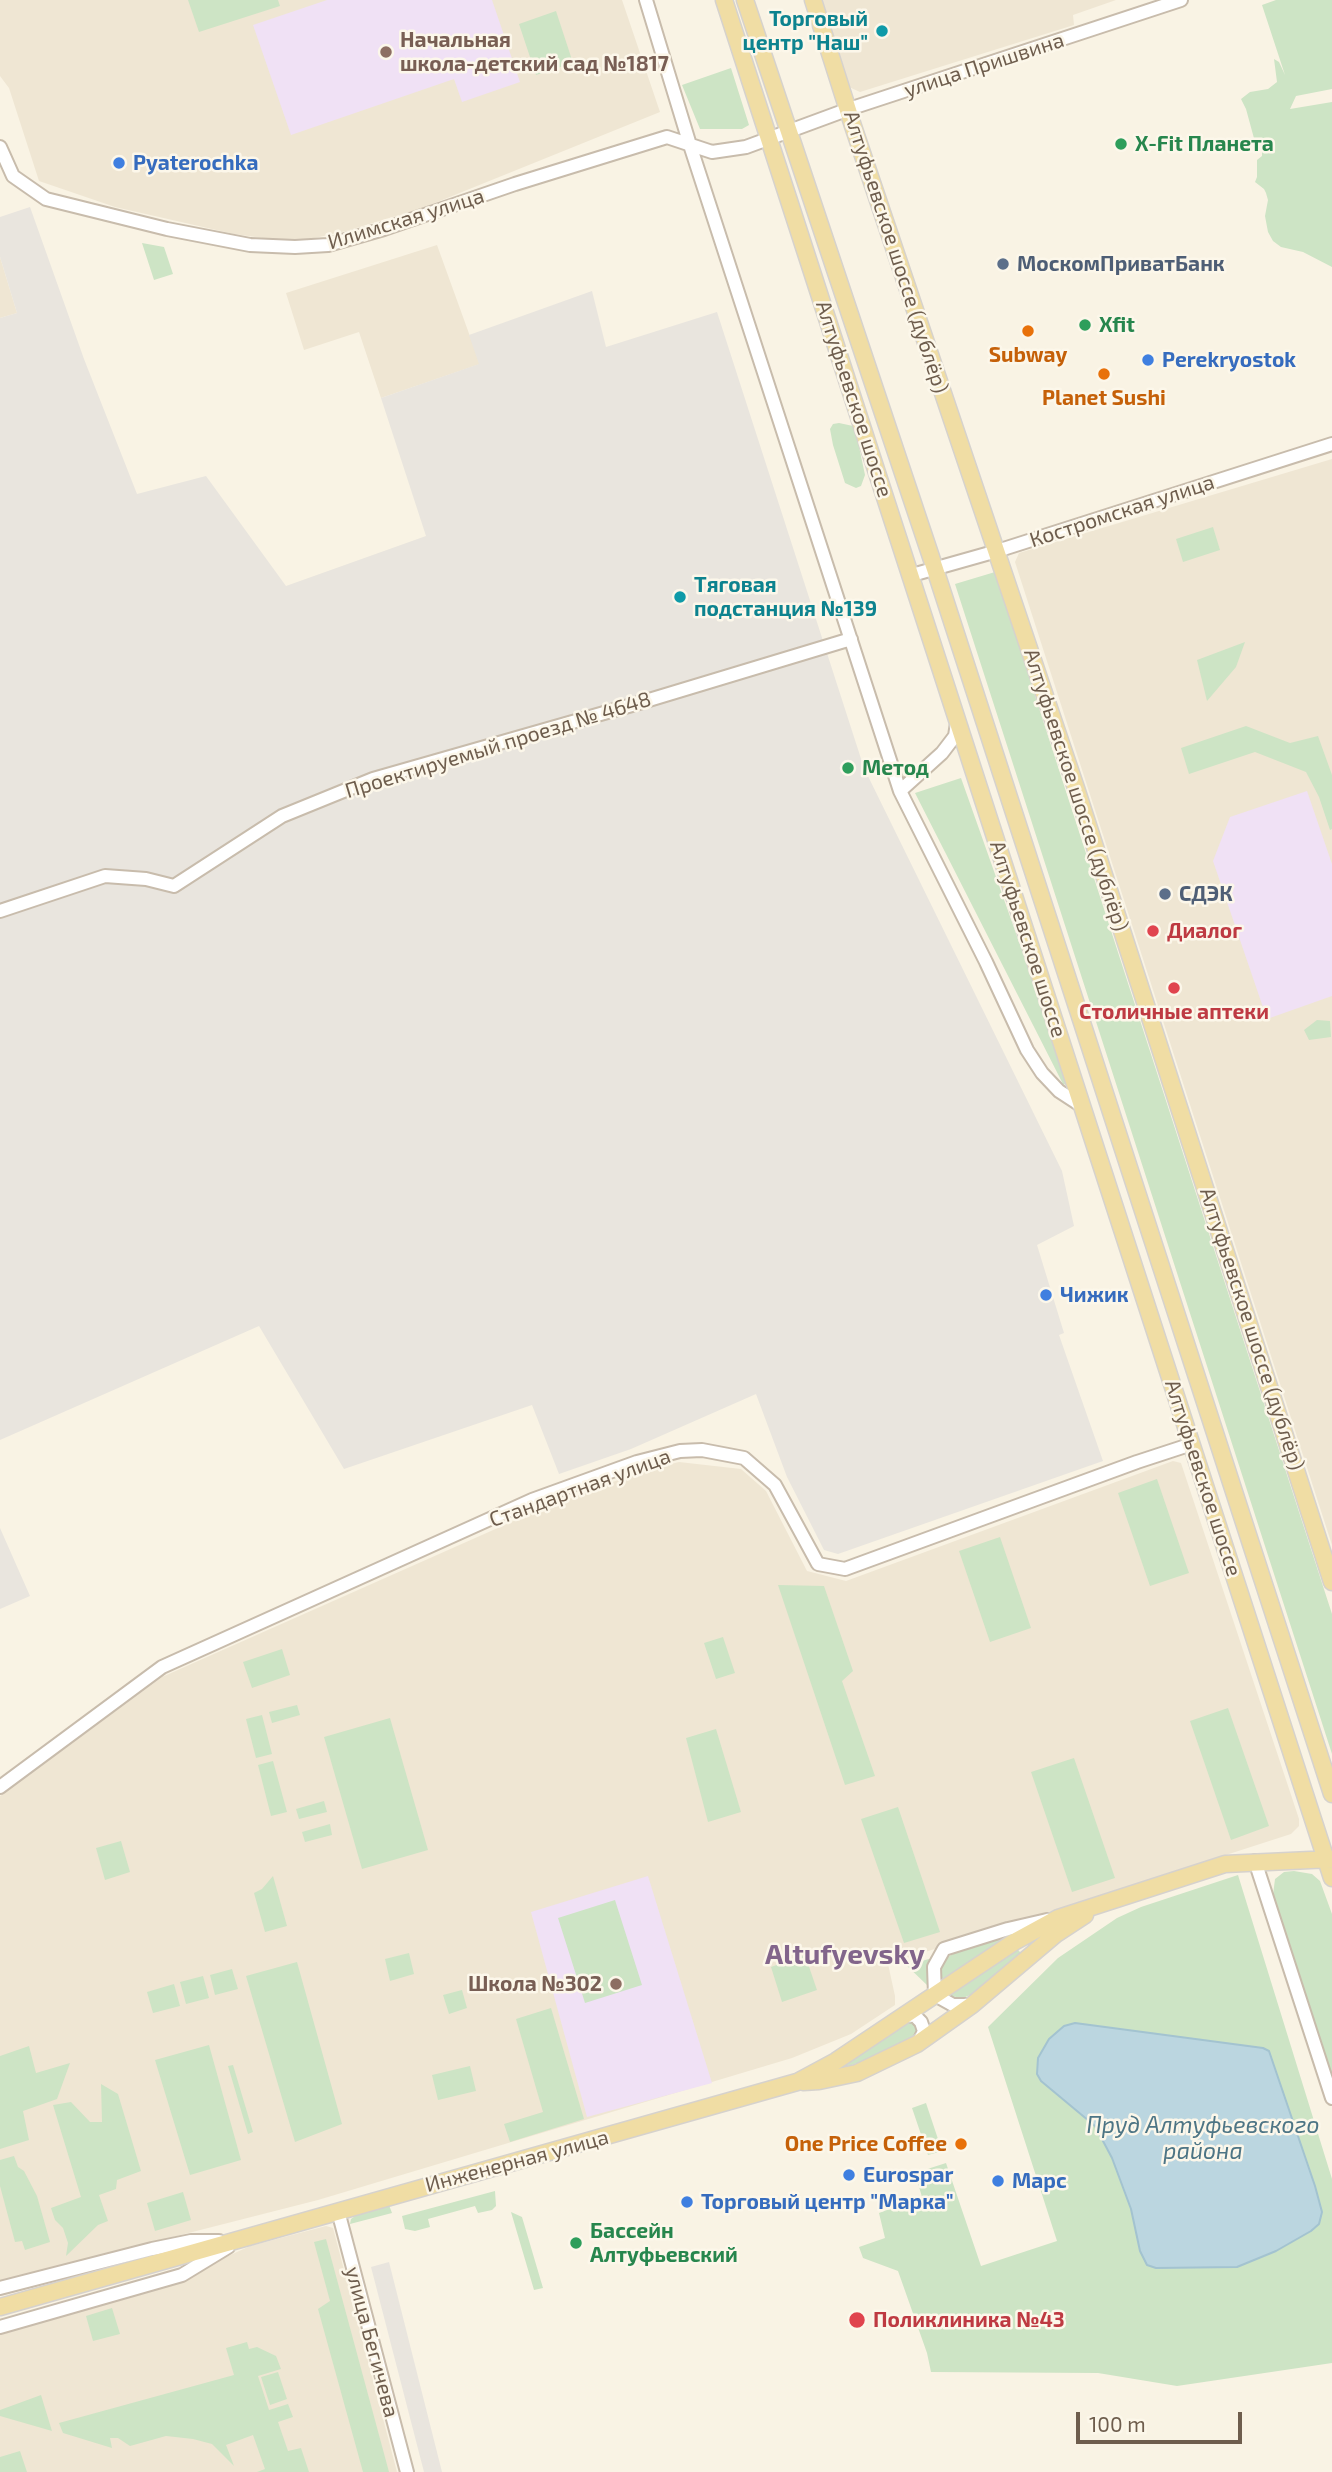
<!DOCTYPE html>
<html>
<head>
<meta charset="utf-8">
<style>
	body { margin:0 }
	#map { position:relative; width:1332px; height:2472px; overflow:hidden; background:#f9f3e4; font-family:"Exo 2",sans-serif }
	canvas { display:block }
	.scale { position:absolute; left:1076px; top:2412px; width:166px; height:32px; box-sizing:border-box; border:4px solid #6e5d4d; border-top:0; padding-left:9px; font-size:21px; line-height:24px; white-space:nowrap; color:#6e5d4d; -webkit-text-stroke:5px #fcf7ea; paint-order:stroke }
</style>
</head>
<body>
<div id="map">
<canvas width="1332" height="2472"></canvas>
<div class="scale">100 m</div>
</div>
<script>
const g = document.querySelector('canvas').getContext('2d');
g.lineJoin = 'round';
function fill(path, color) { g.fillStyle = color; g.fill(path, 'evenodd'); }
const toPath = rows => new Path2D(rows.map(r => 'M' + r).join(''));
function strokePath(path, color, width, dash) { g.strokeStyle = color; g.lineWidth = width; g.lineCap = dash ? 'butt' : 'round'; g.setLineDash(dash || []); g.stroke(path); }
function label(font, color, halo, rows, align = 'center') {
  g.font = font + ' "Exo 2",sans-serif'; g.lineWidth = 5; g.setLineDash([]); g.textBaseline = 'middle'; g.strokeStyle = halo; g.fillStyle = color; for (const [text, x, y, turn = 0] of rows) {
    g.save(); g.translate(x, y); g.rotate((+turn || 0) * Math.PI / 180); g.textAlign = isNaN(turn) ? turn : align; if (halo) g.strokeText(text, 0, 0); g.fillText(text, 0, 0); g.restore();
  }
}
fill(toPath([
	[0,0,622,0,660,112,420,209,346,231,310,239,270,239,234,234,115,207,39,181,9,88,0,76],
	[821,0,1116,0,1073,15,1074,25,860,92,849,87],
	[437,245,480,364,381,398,359,332,304,350,286,293],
	[0,257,17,313,0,318],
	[1332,459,1332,1545,1015,562,1019,553],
	[1173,1461,1181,1463,1299,1819,1299,1826,1291,1834,888,1964,895,1996,895,2005,851,2034,792,2058,318,2200,0,2281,0,1796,162,1677,536,1511,642,1471,679,1462,741,1469,766,1491,807,1571,846,1581],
	[326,2226,333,2228,397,2472,0,2472,0,2335,189,2274,250,2246]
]), '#efe6d3');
fill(toPath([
	[30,207,84,359,137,494,206,476,286,586,426,536,381,398,479,364,469,335,592,291,606,347,717,312,864,768,1062,1171,1074,1226,1037,1245,1064,1333,1059,1335,1103,1461,838,1554,824,1550,787,1477,756,1394,631,1449,559,1474,532,1405,344,1469,259,1326,0,1440,0,318,17,313,0,257,0,217],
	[0,1528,30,1596,0,1609],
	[389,2262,442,2472,424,2472,371,2267]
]), '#e9e5de');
fill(toPath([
	[327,0,492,0,520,82,462,102,454,79,291,135,253,25],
	[1307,791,1332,864,1332,996,1267,1019,1213,861,1230,817],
	[648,1876,712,2083,587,2117,531,1912]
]), '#f0e1f5');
fill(toPath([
	[188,0,278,0,280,6,199,32],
	[1276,0,1332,0,1332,89,1296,96,1290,109,1332,102,1332,267,1303,252,1281,247,1273,241,1268,232,1265,216,1268,200,1266,193,1264,189,1255,182,1257,177,1257,160,1262,156,1262,150,1255,142,1246,109,1241,99,1250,92,1268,89,1277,82,1274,59,1279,62,1285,75,1262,5],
	[556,11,573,63,536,75,519,24],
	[731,68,749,125,742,129,700,129,682,85],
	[142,243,164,247,173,274,154,280],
	[839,423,853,426,857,437,865,475,861,486,856,488,845,483,833,445,830,429,833,424],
	[1213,527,1220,550,1183,562,1176,539],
	[995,572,1332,1614,1332,1754,955,584],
	[1245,642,1236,667,1207,701,1197,660],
	[1246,726,1290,743,1318,736,1332,775,1332,829,1330,830,1319,797,1306,772,1255,752,1189,774,1181,748],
	[961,778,1070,1086,1063,1084,915,793],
	[1317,1020,1330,1021,1331,1037,1309,1040,1304,1030],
	[1157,1479,1189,1573,1150,1586,1118,1493],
	[1000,1537,1031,1628,990,1642,959,1551],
	[778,1585,824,1586,853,1671,842,1681,875,1776,845,1785],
	[723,1637,735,1673,716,1679,704,1643],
	[282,1649,290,1675,252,1688,243,1662],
	[297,1705,300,1715,272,1723,269,1712],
	[1228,1708,1269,1826,1231,1840,1190,1721],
	[262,1715,272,1754,256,1758,246,1719],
	[390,1718,428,1850,362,1869,324,1737],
	[716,1729,741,1812,708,1822,686,1738],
	[1074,1758,1115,1878,1072,1892,1031,1772],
	[273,1761,287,1812,271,1816,258,1765],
	[324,1801,327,1812,299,1819,296,1809],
	[898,1807,940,1932,904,1943,861,1819],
	[330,1824,332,1835,305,1842,302,1832],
	[121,1841,130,1872,105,1880,96,1848],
	[1294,1871,1312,1874,1320,1881,1332,1914,1332,2076,1273,1895,1275,1879,1284,1872],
	[1238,1875,1332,2179,1332,2363,1177,2386,1098,2373,931,2372,927,2353,898,2271,863,2258,859,2247,885,2238,879,2213,922,2197,915,2173,946,2163,981,2266,1057,2241,988,2027,1058,1958,1117,1918,1141,1907],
	[273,1876,287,1926,265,1932,254,1893,262,1889],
	[615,1900,642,1985,585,2003,558,1918],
	[1004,1937,1004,1941,940,1982,939,1967,946,1958,955,1953],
	[1017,1949,1021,1953,1020,1955,975,1993,963,1998,950,1996,947,1993],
	[409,1953,414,1974,390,1981,385,1959],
	[805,1955,817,1990,782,2002,771,1967],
	[929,1959,932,1960,928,1986,903,1962,905,1960,914,1963],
	[297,1962,342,2124,295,2142,246,1976],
	[232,1969,238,1989,215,1995,210,1975],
	[203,1976,209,1998,186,2004,180,1982],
	[174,1984,180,2006,153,2013,147,1992],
	[462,1990,467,2008,449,2014,443,1995],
	[551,2008,584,2119,510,2142,504,2124,543,2112,516,2019],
	[907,2022,914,2023,916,2026,917,2033,914,2038,867,2060,826,2073],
	[209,2045,241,2160,190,2175,155,2060],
	[29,2046,36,2073,70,2063,57,2099,23,2111,29,2140,0,2149,0,2056],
	[233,2065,253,2132,248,2134,228,2066],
	[470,2066,476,2091,438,2100,432,2075],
	[101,2084,118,2094,141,2171,117,2180,116,2189,99,2195,108,2221,98,2225,66,2256,68,2243,63,2228,55,2220,51,2208,81,2197,53,2105,71,2102,90,2122,102,2122],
	[926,2103,942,2151,928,2155,912,2108],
	[14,2156,18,2167,24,2171,37,2196,50,2242,25,2250,22,2241,15,2242,0,2186,0,2160],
	[495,2191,496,2206,492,2210,478,2213,475,2206,428,2219,430,2227,415,2231,405,2229,402,2216],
	[183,2192,191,2220,155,2231,147,2203],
	[389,2205,392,2213,350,2224,351,2219,359,2213],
	[511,2212,522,2217,543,2288,534,2290],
	[326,2239,389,2472,363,2472,318,2309,330,2301,314,2242],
	[112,2308,120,2334,93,2341,86,2316],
	[247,2342,249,2349,257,2347,276,2356,281,2369,258,2376,269,2410,288,2404,293,2417,278,2422,288,2451,301,2448,309,2472,257,2472,265,2469,253,2435,226,2445,234,2466,212,2444,193,2439,166,2436,130,2446,118,2438,110,2438,112,2448,63,2433,59,2423,234,2375,226,2348],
	[278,2372,287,2399,270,2405,261,2377],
	[41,2395,52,2431,0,2416,0,2410],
	[20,2451,27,2472,0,2472,0,2457]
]), '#cde4c5');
const water = toPath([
	[1075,2023,1263,2048,1269,2051,1315,2186,1322,2212,1319,2224,1311,2231,1276,2251,1237,2267,1156,2268,1147,2265,1140,2251,1131,2209,1112,2158,1095,2126,1041,2081,1037,2074,1038,2058,1049,2039,1064,2026,1075,2023]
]);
fill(water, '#bbd6e0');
strokePath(water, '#a3c3d0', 2);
const minor = toPath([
	[646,0,690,145,900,791,986,962,1027,1050,1042,1073,1059,1091,1082,1106],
	[0,147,13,176,46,199,167,229,250,245,295,247,328,245,384,229,515,184,667,137,712,152,746,147,849,109,1181,0],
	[912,575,997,551,1332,444],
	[900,791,942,753,955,736,957,723],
	[0,911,105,876,146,879,174,886,282,816,373,779,639,703,851,639],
	[0,1787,162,1667,532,1500,637,1462,680,1451,702,1450,744,1458,775,1485,818,1564,845,1569,1137,1462,1192,1444],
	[1255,1861,1332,2098],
	[972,2005,953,2005,935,1995,934,1967,944,1949,1008,1929,1047,1920],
	[903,2015,915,2016,921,2022,924,2031,918,2044],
	[338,2211,407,2472],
	[0,2288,152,2249,191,2241,219,2241],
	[0,2327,182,2275,228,2247]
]);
const major = toPath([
	[724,0,1332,1878],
	[745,0,935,569,1332,1794],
	[813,0,853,126,1076,788,1332,1582],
	[803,2082,819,2081,857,2073,917,2044,972,2005,1056,1934,1085,1915],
	[0,2307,797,2082,836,2061,1014,1942,1058,1918,1225,1864,1332,1859]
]);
strokePath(minor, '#c8bcac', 16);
strokePath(major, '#d6d2cd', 19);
strokePath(minor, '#fff', 12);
strokePath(major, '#f0dda4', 16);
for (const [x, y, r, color] of [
	[882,31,7,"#0f9aa8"],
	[386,52,7,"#8d6e63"],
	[1121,144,7,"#2e9e5b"],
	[119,163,7,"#3f7fe0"],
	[1003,264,7,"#5c6f8a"],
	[1085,325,7,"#2e9e5b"],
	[1028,331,7,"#e8710a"],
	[1148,360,7,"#3f7fe0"],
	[1104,374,7,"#e8710a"],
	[680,597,7,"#0f9aa8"],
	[848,768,7,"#2e9e5b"],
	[1165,894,7,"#5c6f8a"],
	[1153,931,7,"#e0444e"],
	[1174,988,7,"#e0444e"],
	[1046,1295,7,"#3f7fe0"],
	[616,1984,7,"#8d6e63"],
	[961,2144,7,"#e8710a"],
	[849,2175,7,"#3f7fe0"],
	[998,2181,7,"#3f7fe0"],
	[687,2202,7,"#3f7fe0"],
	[576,2243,7,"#2e9e5b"],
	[857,2320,9,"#e0444e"]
]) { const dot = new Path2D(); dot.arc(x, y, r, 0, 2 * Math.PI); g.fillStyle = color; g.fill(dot); strokePath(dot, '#fcf7ea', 2.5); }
label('bold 21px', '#0d838f', '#fcf7ea', [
	["Торговый",868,19],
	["центр \"Наш\"",868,43],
	["Тяговая",694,585,"left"],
	["подстанция №139",694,609,"left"]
], 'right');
label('bold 21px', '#785e54', '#fcf7ea', [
	["Начальная",400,40],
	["школа-детский сад №1817",400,64],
	["Школа №302",602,1984,"right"]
], 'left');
label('21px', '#6e5d4d', '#fcf7ea', [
	["улица Пришвина",984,65,-18],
	["Илимская улица",406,219,-17],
	["Алтуфьевское шоссе (дублёр)",896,252,72],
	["Алтуфьевское шоссе",854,399,72],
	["Костромская улица",1122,511,-18],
	["Проектируемый проезд № 4648",498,745,-17],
	["Алтуфьевское шоссе (дублёр)",1076,790,72],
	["Алтуфьевское шоссе",1028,939,72],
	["Алтуфьевское шоссе (дублёр)",1252,1329,72],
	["Алтуфьевское шоссе",1203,1478,72],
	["Стандартная улица",580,1488,-20],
	["Инженерная улица",517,2161,-15],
	["улица Бегичева",372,2342,75]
]);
label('bold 21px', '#27864d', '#fcf7ea', [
	["X-Fit Планета",1135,144],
	["Xfit",1099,325],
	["Метод",862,768],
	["Бассейн",590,2231],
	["Алтуфьевский",590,2255]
], 'left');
label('bold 21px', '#366cbe', '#fcf7ea', [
	["Pyaterochka",133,163],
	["Perekryostok",1162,360],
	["Чижик",1060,1295],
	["Eurospar",863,2175],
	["Марс",1012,2181],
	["Торговый центр \"Марка\"",701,2202]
], 'left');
label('bold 21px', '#4e5e75', '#fcf7ea', [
	["МоскомПриватБанк",1017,264],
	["СДЭК",1179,894]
], 'left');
label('bold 21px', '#c56008', '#fcf7ea', [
	["Subway",1028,355],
	["Planet Sushi",1104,398],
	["One Price Coffee",947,2144,"right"]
]);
label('bold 21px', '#be3a42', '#fcf7ea', [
	["Диалог",1167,931],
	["Столичные аптеки",1174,1012,"center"],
	["Поликлиника №43",873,2320]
], 'left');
label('italic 23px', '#4d7585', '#fcf7ea', [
	["Пруд Алтуфьевского",1203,2125],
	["района",1203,2151]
]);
label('bold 28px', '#82658b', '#fcf7ea', [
	["Altufyevsky",845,1955]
]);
</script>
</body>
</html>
